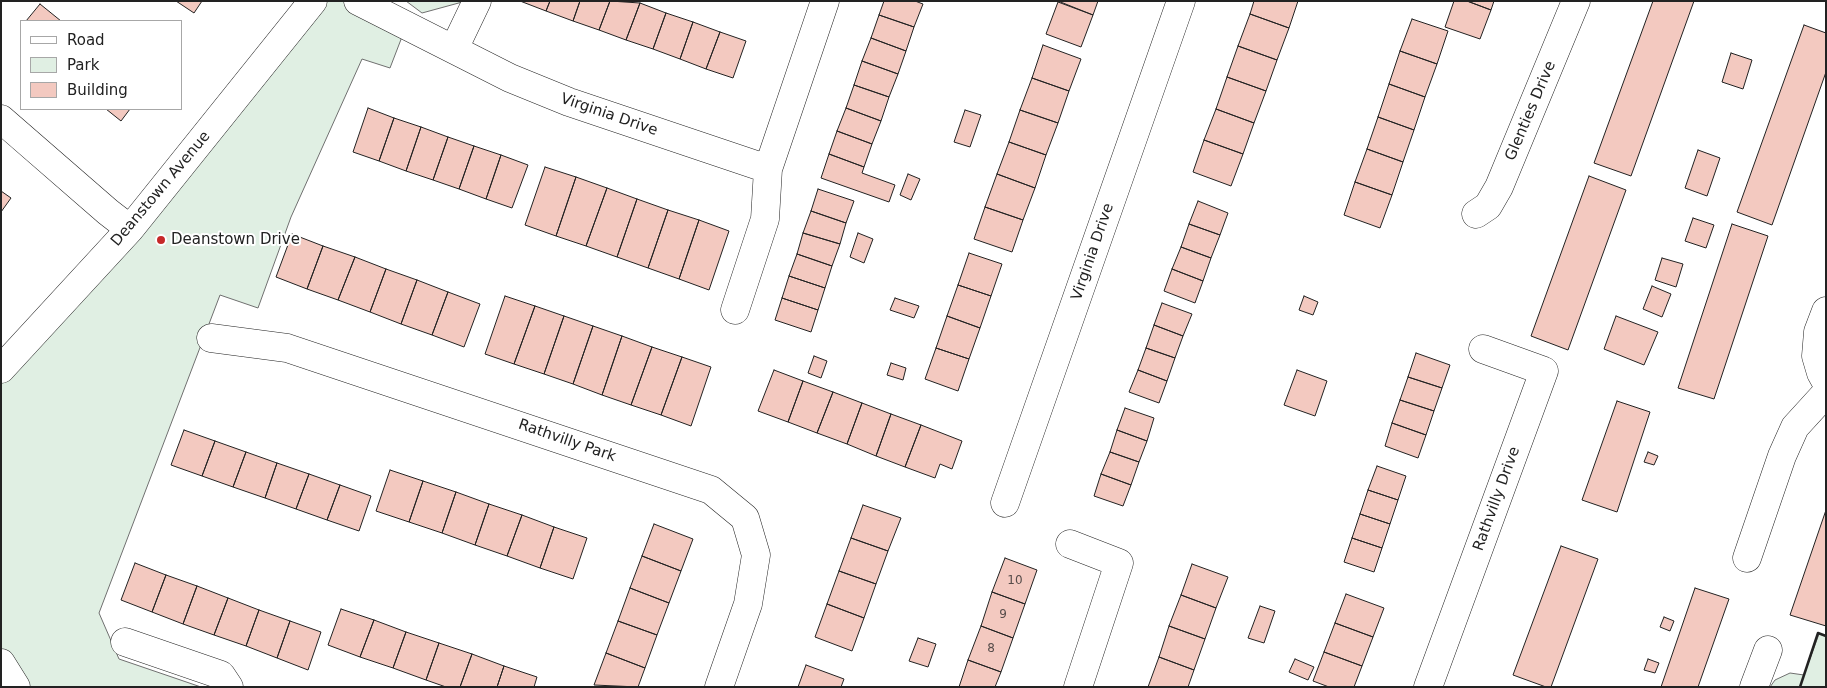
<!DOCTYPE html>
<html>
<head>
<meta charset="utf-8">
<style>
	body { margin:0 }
	#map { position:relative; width:1827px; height:688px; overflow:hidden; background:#fff; font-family:"DejaVu Sans",sans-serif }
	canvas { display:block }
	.frame { position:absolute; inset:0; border:2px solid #222; pointer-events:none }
	.legend { position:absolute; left:20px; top:20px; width:162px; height:90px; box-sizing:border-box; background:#fff; border:1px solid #a7a7a7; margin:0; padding:6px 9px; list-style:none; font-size:15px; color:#222 }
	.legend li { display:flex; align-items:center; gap:10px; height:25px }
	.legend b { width:25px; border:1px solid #a7a7a7 }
</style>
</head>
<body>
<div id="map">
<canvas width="1827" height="688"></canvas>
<div class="frame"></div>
<ul class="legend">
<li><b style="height:6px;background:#fff"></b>Road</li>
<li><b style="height:14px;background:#e0efe3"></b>Park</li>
<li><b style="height:14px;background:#f3c9c0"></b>Building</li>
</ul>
</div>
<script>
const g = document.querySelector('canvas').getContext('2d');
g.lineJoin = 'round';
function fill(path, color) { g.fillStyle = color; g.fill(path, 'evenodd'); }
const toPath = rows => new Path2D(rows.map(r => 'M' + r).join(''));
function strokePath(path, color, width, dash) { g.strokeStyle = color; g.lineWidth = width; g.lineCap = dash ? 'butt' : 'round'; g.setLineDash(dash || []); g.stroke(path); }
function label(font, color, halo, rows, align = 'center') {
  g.font = font + ' "DejaVu Sans",sans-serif'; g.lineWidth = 4; g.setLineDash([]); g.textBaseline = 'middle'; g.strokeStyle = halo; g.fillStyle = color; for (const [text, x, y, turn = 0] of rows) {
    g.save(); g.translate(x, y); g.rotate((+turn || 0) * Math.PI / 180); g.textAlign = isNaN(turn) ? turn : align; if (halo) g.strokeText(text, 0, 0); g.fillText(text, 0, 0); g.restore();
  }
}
const green = toPath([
	[315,1,355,1,405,29,390,68,362,59,291,217,258,308,220,295,99,613,119,659,201,687,17,687,1,661,1,371,315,1],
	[406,1,466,1,422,13,406,1],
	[1819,634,1826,636,1826,687,1770,687,1775,680,1790,673,1804,675,1819,634]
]);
fill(green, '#e0efe3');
strokePath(green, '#6f6f6f', 1);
const building = toPath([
	[176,1,202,1,194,13,176,1],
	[520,1,550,1,546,11,520,1],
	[550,1,580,1,573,21,546,11,550,1],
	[580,1,610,1,599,30,573,21,580,1],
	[610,1,640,3,626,40,599,30,610,1],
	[884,1,915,1,923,4,914,27,879,15,884,1],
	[1058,1,1098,1,1093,15,1058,1],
	[1254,1,1298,1,1289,28,1250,14,1254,1],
	[1454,1,1467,1,1491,10,1480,39,1445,27,1454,1],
	[1467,1,1494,1,1491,10,1467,1],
	[1653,1,1694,1,1631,176,1594,163,1653,1],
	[1058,2,1093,15,1081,47,1046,34,1058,2],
	[640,3,666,13,653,49,626,40,640,3],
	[40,4,61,21,26,21,40,4],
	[666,13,693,22,680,59,653,49,666,13],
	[1250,14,1289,28,1277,60,1238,46,1250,14],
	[879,15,914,27,906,51,871,38,879,15],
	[1412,19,1448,31,1437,64,1400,51,1412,19],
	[693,22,720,32,706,69,680,59,693,22],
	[1804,25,1826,33,1826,72,1772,225,1737,212,1804,25],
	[720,32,746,41,733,78,706,69,720,32],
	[871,38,906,51,898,74,862,61,871,38],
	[1043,45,1081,59,1069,91,1032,78,1043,45],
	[1238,46,1277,60,1266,91,1227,77,1238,46],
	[1400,51,1437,64,1425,97,1389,84,1400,51],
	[1731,53,1752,60,1743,89,1722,82,1731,53],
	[862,61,898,74,889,97,854,85,862,61],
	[1227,77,1266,91,1254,123,1216,109,1227,77],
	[1032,78,1069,91,1058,123,1020,110,1032,78],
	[1389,84,1425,97,1414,130,1378,117,1389,84],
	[854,85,889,97,881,121,846,108,854,85],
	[368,108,394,118,379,161,353,152,368,108],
	[846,108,881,121,872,144,837,131,846,108],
	[106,109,130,109,121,121,106,109],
	[1216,109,1254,123,1243,154,1204,140,1216,109],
	[965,110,981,115,970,147,954,142,965,110],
	[1020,110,1058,123,1046,155,1009,142,1020,110],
	[1378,117,1414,130,1403,162,1367,149,1378,117],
	[394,118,421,127,406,171,379,161,394,118],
	[421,127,448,137,433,180,406,171,421,127],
	[837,131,872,144,864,167,829,154,837,131],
	[448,137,474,146,459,189,433,180,448,137],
	[1204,140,1243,154,1231,186,1193,172,1204,140],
	[1009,142,1046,155,1035,188,997,174,1009,142],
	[474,146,501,155,486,199,459,189,474,146],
	[1367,149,1403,162,1392,195,1355,182,1367,149],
	[1698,150,1720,158,1707,196,1685,188,1698,150],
	[829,154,864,167,862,173,895,185,889,202,821,178,829,154],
	[501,155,528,165,512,208,486,199,501,155],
	[545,167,576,177,556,236,525,225,545,167],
	[908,174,920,179,911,200,900,195,908,174],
	[997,174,1035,188,1023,220,985,207,997,174],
	[1589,176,1626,190,1568,350,1531,336,1589,176],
	[576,177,607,188,586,246,556,236,576,177],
	[1355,182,1392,195,1380,228,1344,215,1355,182],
	[607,188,637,199,617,257,586,246,607,188],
	[818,189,854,201,846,223,811,211,818,189],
	[1,191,11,198,1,212,1,191],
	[637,199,668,210,648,268,617,257,637,199],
	[1198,201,1228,213,1220,235,1189,224,1198,201],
	[985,207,1023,220,1012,252,974,239,985,207],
	[668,210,699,220,679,279,648,268,668,210],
	[811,211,846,223,840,244,803,233,811,211],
	[1693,218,1714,225,1706,248,1685,241,1693,218],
	[699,220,729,231,709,290,679,279,699,220],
	[1189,224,1220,235,1211,258,1181,247,1189,224],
	[1732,224,1768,236,1714,399,1678,388,1732,224],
	[803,233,840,244,832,266,797,254,803,233],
	[858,233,873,239,864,263,850,257,858,233],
	[292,234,323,246,307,289,276,277,292,234],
	[323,246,355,257,338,300,307,289,323,246],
	[1181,247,1211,258,1203,281,1172,269,1181,247],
	[969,253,1002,264,991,296,958,285,969,253],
	[797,254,832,266,825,288,789,276,797,254],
	[355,257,386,269,370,312,338,300,355,257],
	[1662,258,1683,264,1676,287,1655,280,1662,258],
	[386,269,417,280,401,324,370,312,386,269],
	[1172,269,1203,281,1195,303,1164,291,1172,269],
	[789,276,825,288,818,310,782,298,789,276],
	[417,280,448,292,432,335,401,324,417,280],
	[958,285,991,296,980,328,947,316,958,285],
	[1652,286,1671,294,1662,317,1643,309,1652,286],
	[448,292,480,304,464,347,432,335,448,292],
	[505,296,535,306,514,364,485,354,505,296],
	[1304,296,1318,302,1313,315,1299,310,1304,296],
	[782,298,818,310,811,332,775,320,782,298],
	[895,298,919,306,914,318,890,310,895,298],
	[1162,303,1192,314,1183,336,1154,325,1162,303],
	[535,306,564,316,544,374,514,364,535,306],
	[564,316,593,326,573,384,544,374,564,316],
	[947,316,980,328,969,359,936,348,947,316],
	[1616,316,1658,332,1644,365,1604,349,1616,316],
	[1154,325,1183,336,1175,358,1146,348,1154,325],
	[593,326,622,336,602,395,573,384,593,326],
	[622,336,652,347,631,405,602,395,622,336],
	[652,347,682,357,661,415,631,405,652,347],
	[936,348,969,359,958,391,925,379,936,348],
	[1146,348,1175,358,1167,381,1138,370,1146,348],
	[1416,353,1450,365,1442,388,1408,377,1416,353],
	[814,356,827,361,821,378,808,373,814,356],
	[682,357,711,367,691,426,661,415,682,357],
	[891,363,906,368,903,380,887,375,891,363],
	[774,370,803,381,788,422,758,411,774,370],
	[1138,370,1167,381,1159,403,1129,392,1138,370],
	[1297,370,1327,381,1315,416,1284,405,1297,370],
	[1408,377,1442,388,1434,411,1400,400,1408,377],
	[803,381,833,392,817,433,788,422,803,381],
	[833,392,862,403,847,444,817,433,833,392],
	[1400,400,1434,411,1426,435,1392,423,1400,400],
	[1617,401,1650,412,1617,512,1582,500,1617,401],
	[862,403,891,414,876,456,847,444,862,403],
	[1125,408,1154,418,1147,441,1117,430,1125,408],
	[891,414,921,425,905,467,876,456,891,414],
	[1392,423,1426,435,1418,458,1385,446,1392,423],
	[921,425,962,441,952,469,940,464,935,478,905,467,921,425],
	[184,430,215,441,202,476,171,465,184,430],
	[1117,430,1147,441,1139,462,1110,452,1117,430],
	[215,441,246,452,233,487,202,476,215,441],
	[246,452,277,463,265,498,233,487,246,452],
	[1110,452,1139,462,1131,485,1101,474,1110,452],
	[1648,452,1658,456,1654,465,1644,462,1648,452],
	[277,463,309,474,296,509,265,498,277,463],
	[1377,466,1406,476,1398,500,1368,490,1377,466],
	[390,470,423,481,409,522,376,511,390,470],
	[309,474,340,485,327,520,296,509,309,474],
	[1101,474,1131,485,1123,506,1094,496,1101,474],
	[423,481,456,492,442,533,409,522,423,481],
	[340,485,371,496,359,531,327,520,340,485],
	[1368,490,1398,500,1390,524,1360,514,1368,490],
	[456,492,489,504,475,545,442,533,456,492],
	[489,504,522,515,507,556,475,545,489,504],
	[863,505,901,518,888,551,851,538,863,505],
	[1826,510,1826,626,1790,615,1826,510],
	[1360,514,1390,524,1382,548,1352,538,1360,514],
	[522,515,554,527,540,568,507,556,522,515],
	[654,524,693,539,681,571,642,556,654,524],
	[554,527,587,538,573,579,540,568,554,527],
	[851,538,888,551,876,584,839,571,851,538],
	[1352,538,1382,548,1374,572,1344,562,1352,538],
	[1561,546,1598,559,1551,687,1546,687,1513,675,1561,546],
	[642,556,681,571,669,603,630,588,642,556],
	[1005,558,1037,570,1025,604,992,592,1005,558],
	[135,563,166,575,152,612,121,600,135,563],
	[1192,564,1228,577,1216,608,1181,595,1192,564],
	[839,571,876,584,864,618,827,604,839,571],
	[166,575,197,586,183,624,152,612,166,575],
	[197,586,228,598,214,635,183,624,197,586],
	[630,588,669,603,657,635,618,621,630,588],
	[1695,588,1729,599,1698,687,1661,687,1695,588],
	[992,592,1025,604,1013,638,981,626,992,592],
	[1346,594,1384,608,1373,637,1335,623,1346,594],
	[1181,595,1216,608,1205,639,1169,626,1181,595],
	[228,598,259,610,246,646,214,635,228,598],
	[827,604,864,618,852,651,815,637,827,604],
	[1260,606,1275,611,1264,643,1248,638,1260,606],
	[341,609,374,620,360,657,328,645,341,609],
	[259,610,290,621,277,658,246,646,259,610],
	[1664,617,1674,621,1670,631,1660,627,1664,617],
	[374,620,406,632,393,668,360,657,374,620],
	[290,621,321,632,308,670,277,658,290,621],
	[618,621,657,635,645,668,606,653,618,621],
	[1335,623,1373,637,1362,666,1324,652,1335,623],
	[981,626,1013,638,1001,672,968,660,981,626],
	[1169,626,1205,639,1194,670,1159,657,1169,626],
	[406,632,439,643,426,680,393,668,406,632],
	[918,638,936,644,928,667,909,661,918,638],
	[439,643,472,654,460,687,446,687,426,680,439,643],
	[1324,652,1362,666,1354,687,1329,687,1313,681,1324,652],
	[606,653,645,668,638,687,594,685,606,653],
	[472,654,504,666,497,687,460,687,472,654],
	[1159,657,1194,670,1188,687,1148,687,1159,657],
	[1295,659,1314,667,1308,680,1289,672,1295,659],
	[1648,659,1659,663,1655,673,1644,670,1648,659],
	[968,660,1001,672,995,687,959,687,968,660],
	[806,665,844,679,841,687,798,687,806,665],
	[504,666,537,677,534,687,497,687,504,666]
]);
fill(building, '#f3c9c0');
strokePath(building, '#222', 1);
const minor = toPath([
	[358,1,510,78,569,102,768,169],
	[454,49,477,1],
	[1,119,108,212,130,229],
	[1476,214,1488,206,1499,187,1576,1],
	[735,310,765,219,768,169,825,1],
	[1826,311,1818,332,1816,356,1821,373,1826,382],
	[211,338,287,348,711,490,745,518,756,555,748,604,719,687],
	[1,369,130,229,313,1],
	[1005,503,1181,1],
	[1070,544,1119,563,1078,687],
	[1747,558,1782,456,1795,427,1826,393],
	[125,642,221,675,229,687],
	[1,663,16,687],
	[1428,687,1544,371,1483,349],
	[1754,687,1768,650]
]);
strokePath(minor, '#222', 29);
strokePath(minor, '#fff', 28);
strokePath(toPath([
	[1800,687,1818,633,1826,636]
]), '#222', 2.5);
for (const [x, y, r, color] of [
	[161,240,5,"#c62828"]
]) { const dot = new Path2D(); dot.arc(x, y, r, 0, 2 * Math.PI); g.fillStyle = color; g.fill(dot); strokePath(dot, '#fff', 2); }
label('12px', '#564c4a', null, [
	["10",1015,581],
	["9",1003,615],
	["8",991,649]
]);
label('15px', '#222', '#fff', [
	["Glenties Drive",1531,111,-67],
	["Virginia Drive",609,115,19],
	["Deanstown Avenue",161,189,-50],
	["Virginia Drive",1093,252,-71],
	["Rathvilly Park",567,441,19],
	["Rathvilly Drive",1497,499,-70]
]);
label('15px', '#222', '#fff', [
	["Deanstown Drive",171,240]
], 'left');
</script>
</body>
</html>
